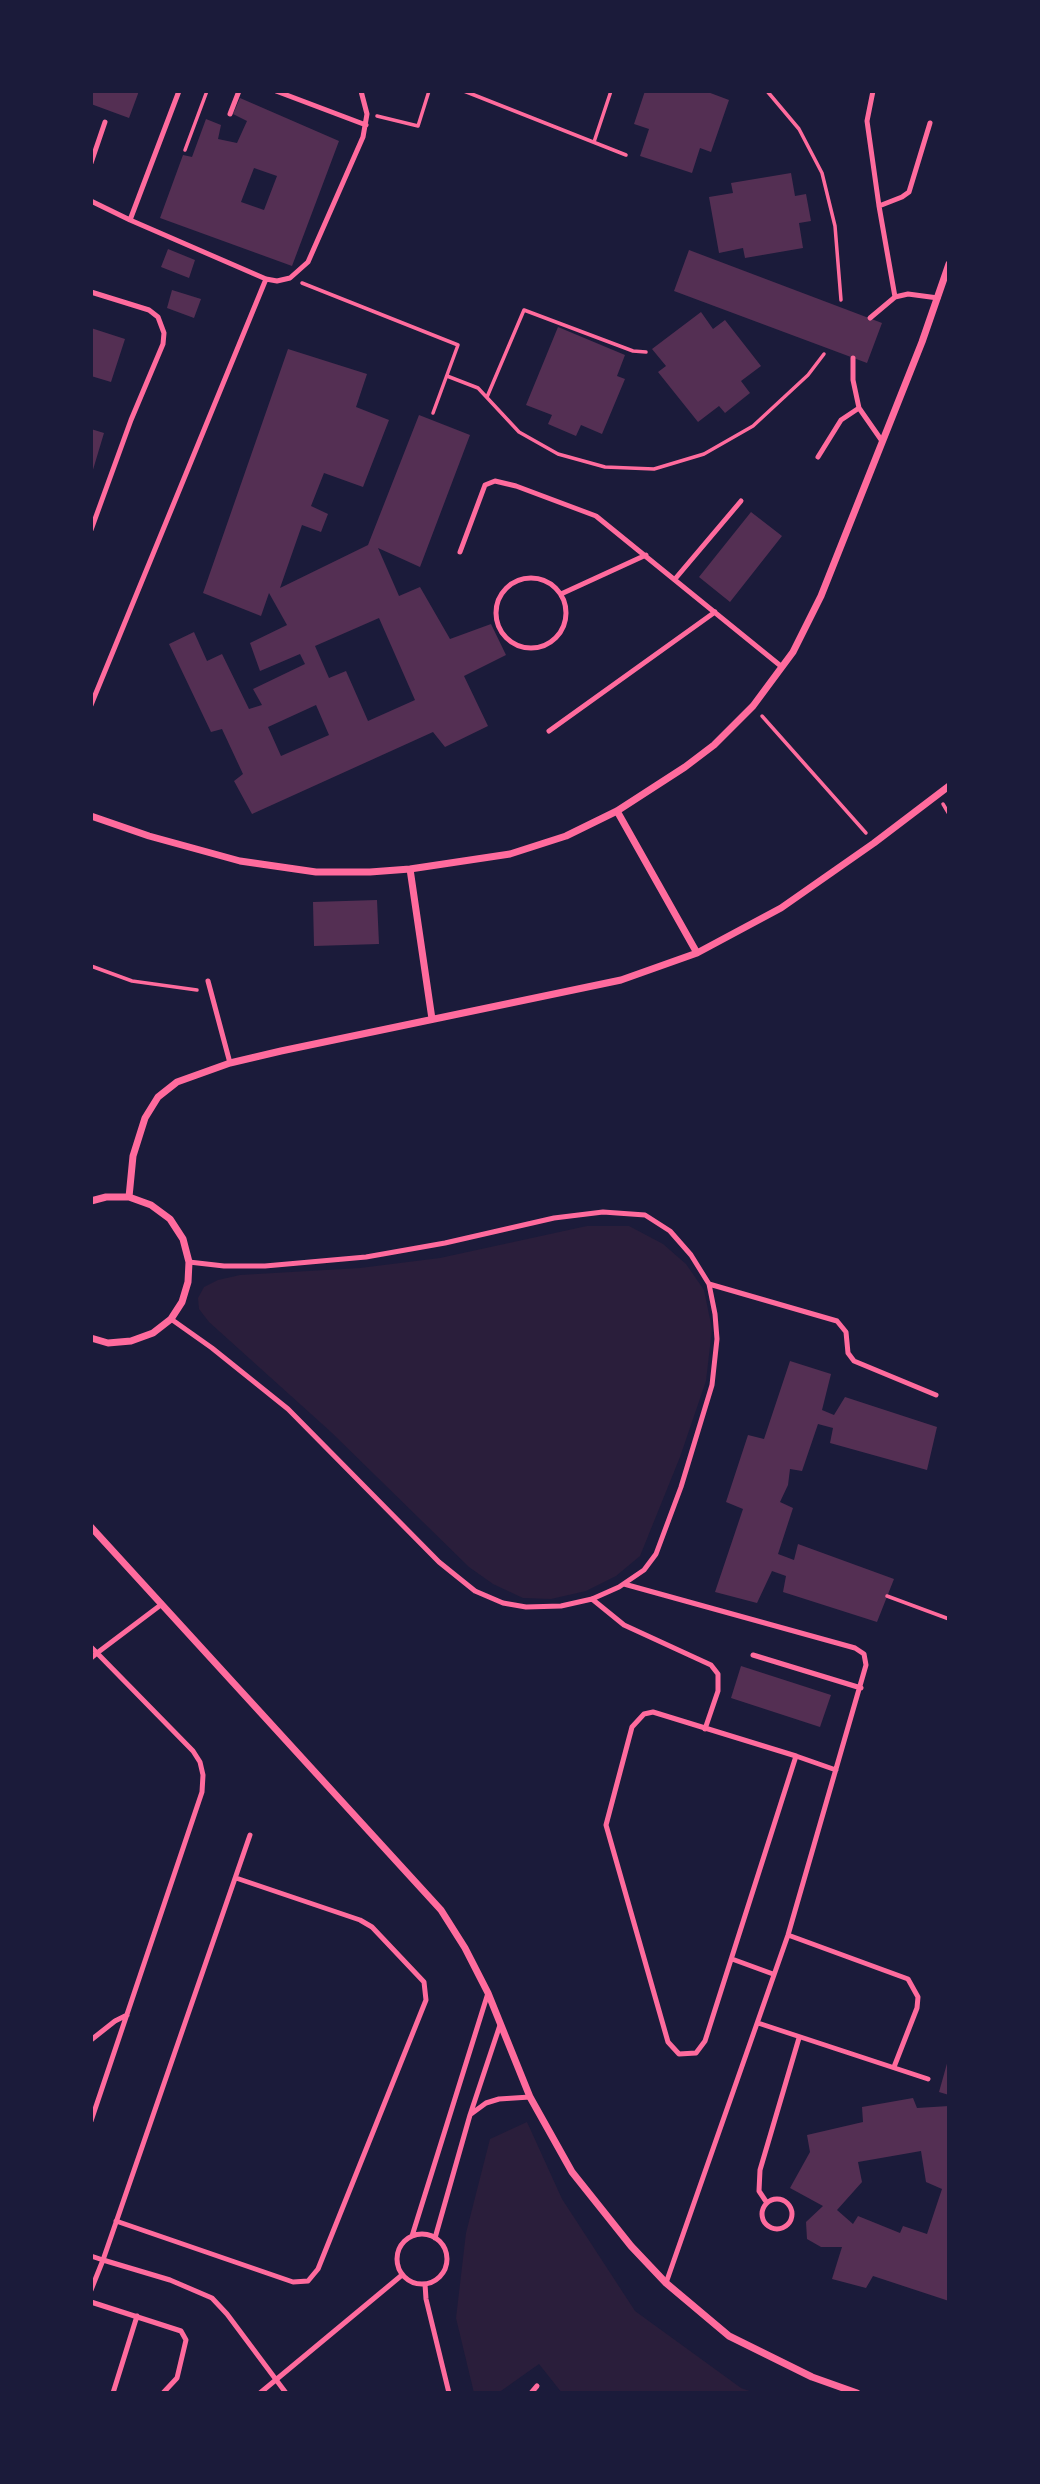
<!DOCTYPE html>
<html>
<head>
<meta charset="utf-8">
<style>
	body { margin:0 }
	#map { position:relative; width:1040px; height:2484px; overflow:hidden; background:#1b1b3a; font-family:Arial,sans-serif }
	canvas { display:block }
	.frame { position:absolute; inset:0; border:93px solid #1b1b3a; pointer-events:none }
</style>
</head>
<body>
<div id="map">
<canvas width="1040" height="2484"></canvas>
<div class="frame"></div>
</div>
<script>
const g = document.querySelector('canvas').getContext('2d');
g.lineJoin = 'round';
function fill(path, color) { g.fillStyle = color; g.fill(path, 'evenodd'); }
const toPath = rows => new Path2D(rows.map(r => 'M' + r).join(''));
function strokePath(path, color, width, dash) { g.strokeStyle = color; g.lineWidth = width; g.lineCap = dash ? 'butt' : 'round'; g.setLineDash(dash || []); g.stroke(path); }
fill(toPath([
	[587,1226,629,1226,663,1244,686,1264,704,1290,712,1329,706,1381,680,1457,640,1556,616,1576,586,1591,551,1599,523,1598,493,1584,469,1567,331,1432,209,1322,199,1309,198,1298,204,1287,218,1280,240,1275,360,1268,440,1258],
	[527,2122,562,2199,635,2311,741,2388,755,2393,562,2393,539,2364,498,2393,474,2393,456,2318,466,2233,490,2139]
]), '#2a1e3b');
fill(toPath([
	[91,91,139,91,129,118,91,104],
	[645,91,705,91,729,100,711,152,700,148,692,173,640,156,649,129,634,124],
	[240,98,339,141,292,266,160,218,183,155,192,157,206,119,221,125,218,139,237,143,247,121,233,114],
	[254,168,277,176,264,210,241,202],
	[791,173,795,196,806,194,811,221,799,223,803,248,745,258,743,248,719,253,709,197,733,193,731,183],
	[168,249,195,260,189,278,161,267],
	[689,250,882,323,867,363,674,291],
	[172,290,201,299,194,318,167,308],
	[701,312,713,329,725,320,761,366,741,381,750,393,725,413,719,406,698,422,658,372,666,366,652,349],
	[558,327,625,355,617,376,625,379,602,434,581,425,576,436,548,424,552,415,526,405],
	[91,328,125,339,111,382,91,376],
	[288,349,367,374,356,407,389,420,363,487,324,473,311,506,328,514,321,532,302,525,280,588,368,545,419,415,470,435,420,567,378,548,399,596,420,587,450,639,491,624,506,655,464,676,488,726,445,747,433,732,252,814,234,781,243,774,222,729,211,732,169,644,194,632,207,661,222,654,249,709,262,705,253,689,305,664,300,654,260,671,250,643,287,625,269,593,261,616,203,593],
	[379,618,415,700,368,721,346,671,329,678,315,646],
	[316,705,329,735,281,756,268,727],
	[91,429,104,433,92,473,91,473],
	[751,512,782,536,730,602,699,577],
	[377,900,379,944,314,946,313,902],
	[790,1361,831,1374,822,1410,834,1415,845,1397,937,1427,927,1470,830,1443,833,1428,818,1424,802,1471,790,1469,788,1485,780,1502,793,1508,778,1554,794,1560,798,1544,894,1579,877,1622,783,1592,786,1576,772,1571,757,1603,715,1592,743,1509,726,1502,748,1435,764,1439],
	[741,1666,831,1695,820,1727,731,1698],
	[948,2060,949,2060,949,2095,939,2092],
	[913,2098,917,2108,949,2106,949,2301,873,2276,866,2288,832,2279,842,2247,821,2247,807,2239,806,2222,823,2206,790,2188,810,2152,807,2135,863,2122,862,2107],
	[921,2151,926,2182,942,2189,927,2234,903,2226,900,2233,858,2216,853,2224,837,2210,862,2182,858,2162]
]), '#542f53');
strokePath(toPath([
	[464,91,626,155],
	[767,91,799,129,822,173,835,226,841,300],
	[377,116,418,126,429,91],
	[594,142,611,91],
	[185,150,207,91],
	[302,283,458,345,433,413],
	[447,376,478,388,519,432,558,454,605,467,654,469,704,454,753,426,808,375,824,354],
	[487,397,524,310,633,351,646,352],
	[762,716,866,833],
	[943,804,949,814],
	[91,966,132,981,197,990],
	[887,1596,949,1619]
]), '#ff6b9d', 3.5);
strokePath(toPath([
	[276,91,366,125],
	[873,91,867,121,879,206,895,297],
	[230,114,239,91],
	[91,163,105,122],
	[91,201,130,220,266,279,277,281,290,278,308,262,363,137,367,114,361,91],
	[879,206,902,197,909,192,930,123],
	[130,220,179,91],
	[91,292,149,310,158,317,164,333,163,344,131,420,91,530],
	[870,318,895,297,908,294,938,298],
	[853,358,853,380,859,408,882,441],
	[818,457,841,420,859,408],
	[460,552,485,485,495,481,516,486,596,516,782,667],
	'496 613a35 35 0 1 1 70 0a35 35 0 1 1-70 0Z',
	[675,579,741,501],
	[561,594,646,555],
	[91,705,266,279],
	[549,731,715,612],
	[208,981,230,1063],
	[709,1284,837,1321,846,1332,848,1353,854,1361,936,1395],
	[171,1319,212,1348,288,1409,439,1562,475,1591,503,1603,526,1607,561,1606,592,1599,619,1587,644,1570,656,1554,681,1487,712,1385,717,1339,715,1314,709,1284,691,1255,670,1231,645,1215,603,1212,554,1218,445,1243,366,1257,265,1266,224,1266,189,1262],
	[624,1584,855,1648,864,1654,866,1665,788,1935,666,2283],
	[592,1599,624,1625,711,1665,718,1674,718,1691,705,1729],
	[91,1647,97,1653,91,1658],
	[753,1655,861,1688],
	[796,1756,705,2041,696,2053,679,2054,668,2042,606,1825,632,1727,644,1714,653,1712,796,1756,836,1770],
	[250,1835,103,2260,170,2280,212,2298,227,2314,286,2393],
	[788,1935,908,1979,918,1997,917,2008,894,2067],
	[732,1959,773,1974],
	[758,2023,928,2079],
	[91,2040,115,2021,127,2015],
	[471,2114,486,2103,499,2099,530,2097],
	[91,2121,202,1792,203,1775,200,1762,193,1751,97,1653,162,1604],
	'762 2214a15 15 0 1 1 30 0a15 15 0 1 1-30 0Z',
	[767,2203,759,2191,760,2170,799,2038],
	[116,2221,293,2282,308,2281,318,2269,426,2000,424,1982,372,1927,360,1920,236,1878],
	'397 2259a25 25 0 1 1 50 0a25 25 0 1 1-50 0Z',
	[412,2236,488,1993],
	[435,2238,470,2115,500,2025],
	[91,2256,103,2260,91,2290],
	[425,2284,426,2299,449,2393],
	[91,2302,181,2331,186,2340,177,2378,163,2393],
	[113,2393,137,2316],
	[260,2393,402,2275],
	[531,2393,537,2386]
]), '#ff6b9d', 5);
strokePath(toPath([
	[617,811,697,953],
	[91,816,149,836,240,861,316,872,370,872,410,869,510,854,566,836,617,811,685,767,714,745,753,706,793,652,821,596,922,342,949,264],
	[410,869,432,1019],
	[129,1197,133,1156,145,1118,158,1097,177,1082,230,1063,281,1051,621,980,697,953,781,908,874,843,949,786],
	[91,1201,106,1197,129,1197,151,1205,170,1219,183,1239,189,1262,188,1282,182,1302,171,1319,153,1333,131,1341,108,1343,91,1338],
	[91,1527,441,1910,465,1948,488,1993,530,2097,572,2172,631,2246,666,2283,729,2336,812,2377,857,2393]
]), '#ff6b9d', 7);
</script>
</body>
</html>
